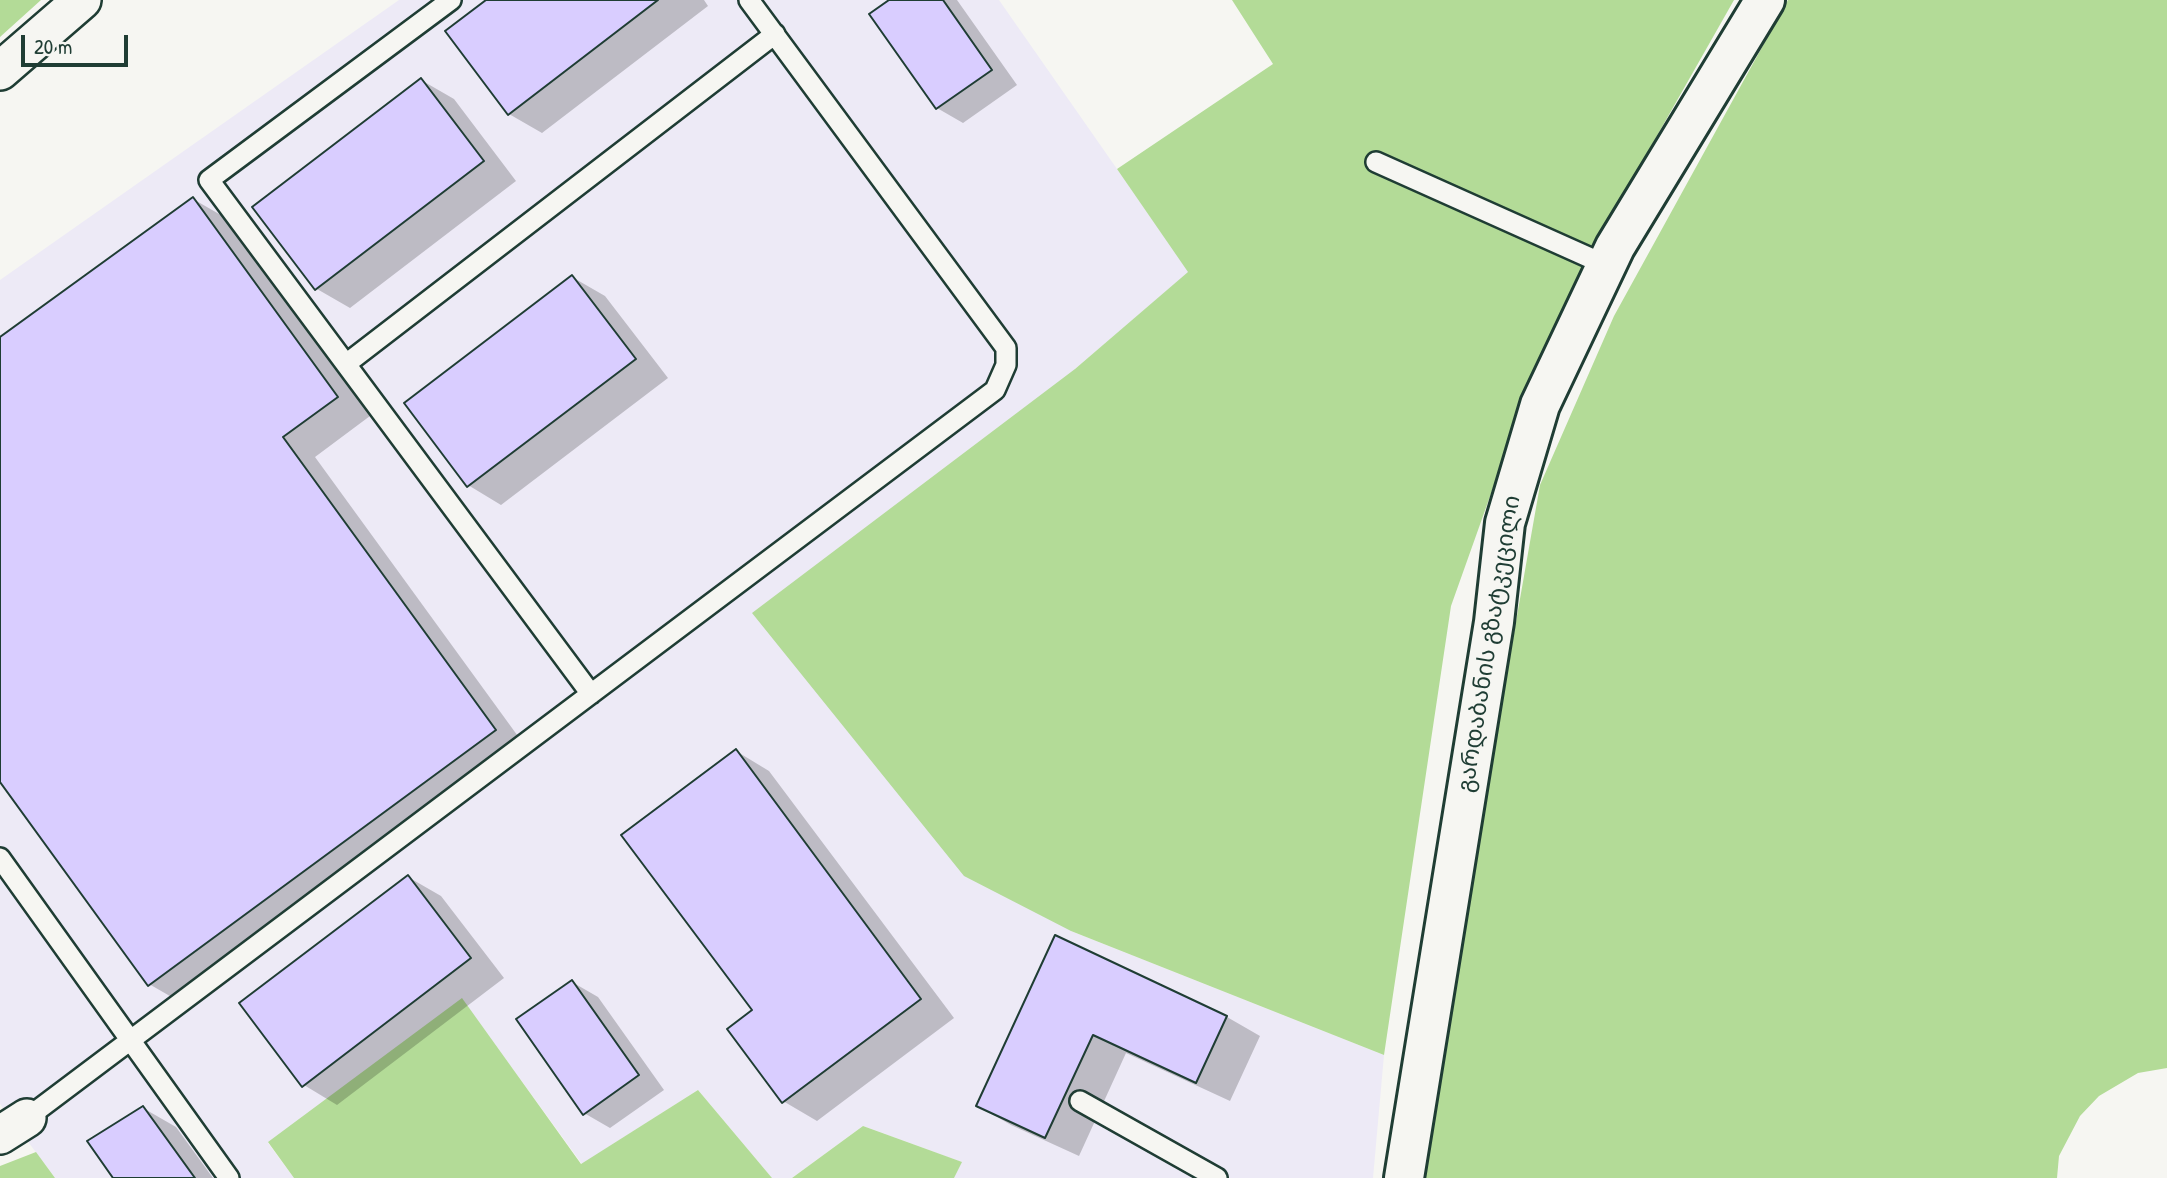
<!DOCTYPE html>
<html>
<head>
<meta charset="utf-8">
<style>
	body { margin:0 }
	#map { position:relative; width:2167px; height:1178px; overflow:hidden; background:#f6f6f2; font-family:"Patrick Hand",sans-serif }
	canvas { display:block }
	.scale { position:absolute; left:21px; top:35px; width:107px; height:32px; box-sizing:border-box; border:4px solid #1f3d34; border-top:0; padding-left:9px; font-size:21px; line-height:24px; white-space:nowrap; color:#1f3d34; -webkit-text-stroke:5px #f6f6f2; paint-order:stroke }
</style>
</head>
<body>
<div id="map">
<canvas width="2167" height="1178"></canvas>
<div class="scale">20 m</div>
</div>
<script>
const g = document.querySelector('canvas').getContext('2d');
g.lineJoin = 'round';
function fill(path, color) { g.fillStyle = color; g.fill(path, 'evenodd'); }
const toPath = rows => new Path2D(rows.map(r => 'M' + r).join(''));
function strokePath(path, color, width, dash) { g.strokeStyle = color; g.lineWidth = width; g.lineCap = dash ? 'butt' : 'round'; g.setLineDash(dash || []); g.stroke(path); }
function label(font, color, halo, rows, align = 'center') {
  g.font = font + ' "Patrick Hand","Noto Sans Georgian",sans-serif'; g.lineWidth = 7; g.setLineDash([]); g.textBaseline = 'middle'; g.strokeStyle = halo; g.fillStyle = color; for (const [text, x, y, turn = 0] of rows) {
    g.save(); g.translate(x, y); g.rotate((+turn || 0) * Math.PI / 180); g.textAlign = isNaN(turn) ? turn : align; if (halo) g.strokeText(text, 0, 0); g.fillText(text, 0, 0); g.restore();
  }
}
fill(toPath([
	[399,0,999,0,1189,272,1075,369,1071,931,1384,1055,1373,1178,954,1178,961,1162,863,1126,792,1178,772,1178,698,1090,582,1164,462,999,268,1143,294,1178,55,1178,0,1104,0,280]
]), '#edeaf6');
fill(toPath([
	[0,0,41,0,0,37],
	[1232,0,1734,0,1595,245,1536,367,1451,606,1384,1055,1071,931,964,876,752,613,1075,369,1188,272,1117,169,1273,64],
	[1788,0,2167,0,2167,1068,2138,1073,2099,1096,2080,1116,2059,1156,2057,1178,1425,1178,1495,741,1540,485,1614,316],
	[462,998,581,1164,698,1090,772,1178,294,1178,268,1142],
	[863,1126,962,1162,954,1178,792,1178],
	[36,1152,55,1178,0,1178,0,1166]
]), '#b3db97');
fill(toPath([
	[489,0,704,0,708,6,542,133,509,114],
	[892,0,957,0,1017,85,963,123,937,108],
	[421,80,454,99,516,181,350,308,317,289,255,207],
	[193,199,226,218,370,416,315,457,528,750,182,1003,149,984,0,779,0,339],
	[572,277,605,296,668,378,501,505,468,485],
	[736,751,769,771,954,1018,817,1121,783,1101,754,1010],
	[408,877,441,896,504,978,337,1105,304,1085],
	[1055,938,1227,1017,1260,1036,1230,1101,1126,1053,1079,1156,1011,1125,978,1106],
	[572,982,598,997,664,1090,610,1128,584,1113],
	[143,1108,176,1127,213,1178,115,1178]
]), '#0003');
const building = toPath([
	[486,0,658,0,508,115,445,31,486,0],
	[889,0,943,0,992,70,936,109,869,14,889,0],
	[421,78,484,161,315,290,252,207,421,78],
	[193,197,338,397,283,437,496,730,148,986,0,782,0,337,193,197],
	[572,275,636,359,467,487,404,403,572,275],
	[736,749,921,999,782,1103,727,1029,752,1010,621,835,736,749],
	[408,875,471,958,302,1087,239,1003,408,875],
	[1055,935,1227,1016,1196,1083,1093,1035,1045,1138,976,1106,1055,935],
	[572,980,639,1075,583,1115,516,1019,572,980],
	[143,1106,195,1178,113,1178,87,1141,143,1106]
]);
fill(building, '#d9cdff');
strokePath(building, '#1f3d34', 2);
const lane = toPath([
	[451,0,209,180,591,694],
	[1376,162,1606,265],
	[346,364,775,34],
	[0,858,229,1178],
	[1080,1101,1217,1178],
	[27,1118,995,390,1006,365,1006,348,749,0]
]);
const street = toPath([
	[0,71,82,0],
	[0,1135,27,1118]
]);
const secondary = toPath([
	[1404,1178,1494,622,1505,523,1540,405,1615,247,1765,0]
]);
strokePath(lane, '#1f3d34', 24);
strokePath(street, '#1f3d34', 42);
strokePath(secondary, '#1f3d34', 44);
strokePath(lane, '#f6f6f2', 19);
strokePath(street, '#f6f6f2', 37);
strokePath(secondary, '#f6f6f2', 38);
label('23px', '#1f3d34', '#f6f6f2', [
	["გარდაბანის გზატკეცილი",1490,644,-81]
]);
</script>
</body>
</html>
